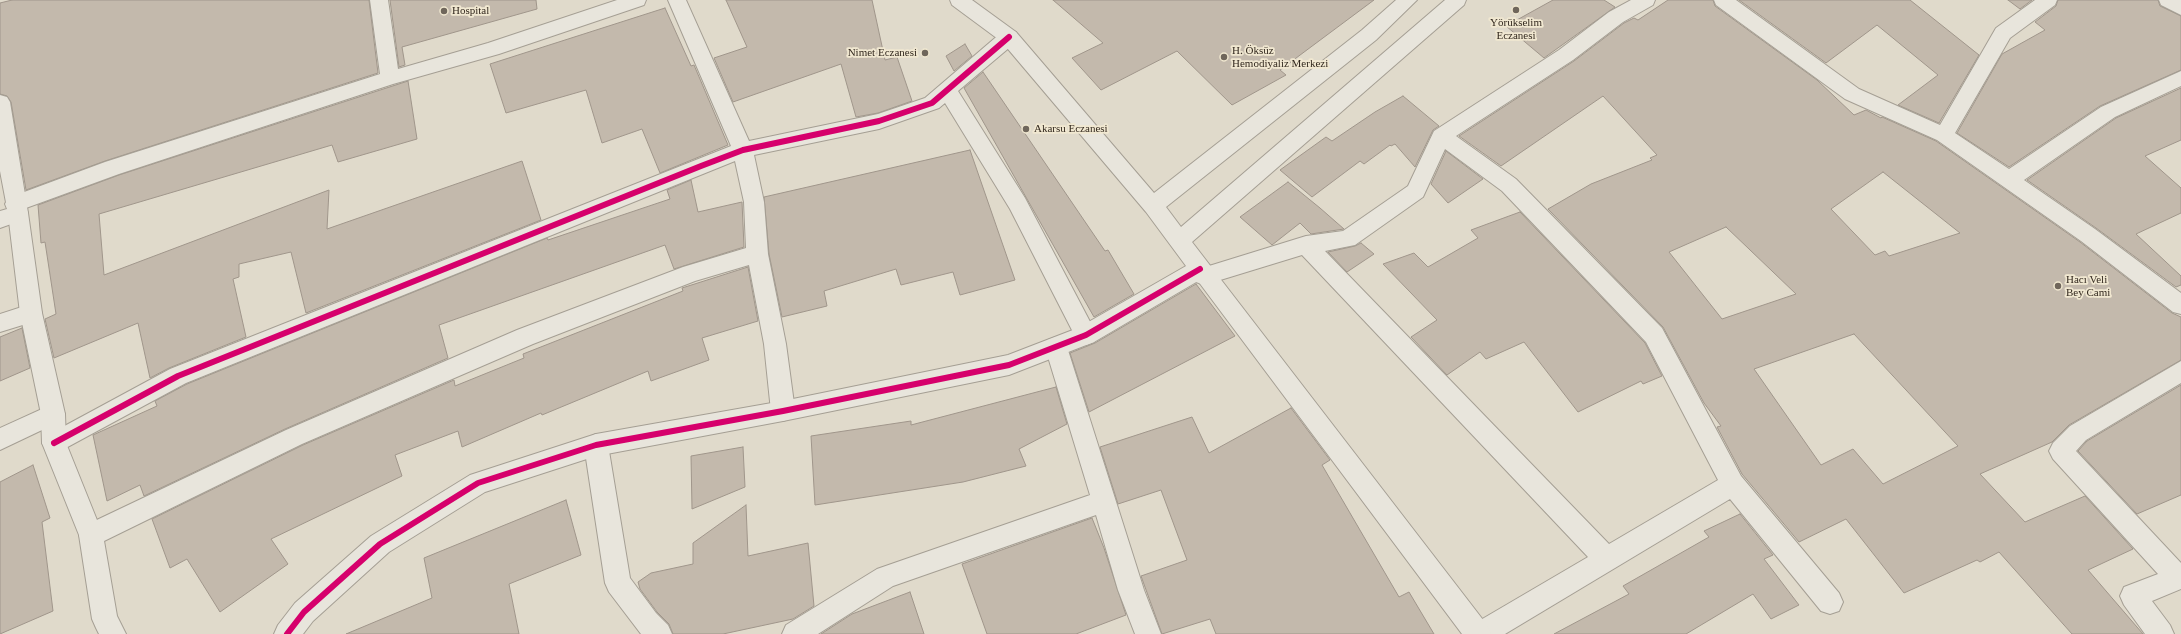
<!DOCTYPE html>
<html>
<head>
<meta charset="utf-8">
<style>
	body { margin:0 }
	canvas { display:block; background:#e0dacb }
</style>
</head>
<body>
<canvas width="2181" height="634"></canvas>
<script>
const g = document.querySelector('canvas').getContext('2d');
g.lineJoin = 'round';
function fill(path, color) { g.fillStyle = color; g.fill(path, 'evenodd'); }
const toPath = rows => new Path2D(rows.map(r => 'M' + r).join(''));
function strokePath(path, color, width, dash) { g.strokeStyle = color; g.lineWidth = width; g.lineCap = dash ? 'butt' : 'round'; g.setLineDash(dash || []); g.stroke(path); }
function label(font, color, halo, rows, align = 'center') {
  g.font = font + ' "Times New Roman",serif'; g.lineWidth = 3.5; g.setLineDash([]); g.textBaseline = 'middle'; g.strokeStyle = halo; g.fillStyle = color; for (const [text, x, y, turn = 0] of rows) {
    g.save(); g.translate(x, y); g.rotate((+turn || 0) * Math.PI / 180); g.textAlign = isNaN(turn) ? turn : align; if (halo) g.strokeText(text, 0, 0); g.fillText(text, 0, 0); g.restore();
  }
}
const building = toPath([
	[12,0,369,0,378,73,105,161,26,190,11,102,7,96,0,94,0,3,12,0],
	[390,0,536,0,537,9,402,47,405,65,399,67,390,0],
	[726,0,872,0,885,60,897,57,912,101,878,113,856,117,841,64,733,102,714,58,747,47,726,0],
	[1053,0,1374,0,1280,70,1286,75,1232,105,1177,51,1101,90,1072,58,1103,43,1053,0],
	[1553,0,1604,0,1615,7,1544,58,1506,26,1553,0],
	[1668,0,1713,0,1715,6,1817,80,1854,115,1866,110,1881,118,1882,117,1936,141,2080,242,2172,313,2181,317,2181,360,2069,425,2052,442,1980,474,2025,522,2085,496,2133,549,2088,570,2143,634,2072,634,1999,552,1980,562,1977,560,1904,593,1846,519,1799,542,1742,474,1717,427,1721,426,1704,403,1663,327,1548,209,1591,184,1652,160,1650,158,1657,155,1603,96,1501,166,1459,136,1574,61,1624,23,1634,18,1638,20,1668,0],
	[1883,172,1960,233,1889,256,1885,251,1875,255,1831,209,1883,172],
	[1726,227,1796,294,1722,319,1669,252,1726,227],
	[1854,334,1958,446,1883,484,1853,449,1821,465,1754,369,1854,334],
	[1739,0,1910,0,1979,55,1939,123,1898,105,1938,75,1877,25,1826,63,1739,0],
	[2008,0,2032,0,2020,9,2008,0],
	[2058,0,2158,0,2160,6,2181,16,2181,70,2100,106,2009,167,1957,133,2002,54,2045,30,2035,22,2056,6,2058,0],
	[665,8,691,66,694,65,728,145,660,173,642,129,602,143,586,90,506,113,490,64,665,8],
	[965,44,972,56,954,71,946,56,965,44],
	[983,72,1105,251,1108,250,1134,294,1094,317,964,88,983,72],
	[408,81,417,139,338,162,332,145,99,214,104,275,329,190,327,229,522,161,541,220,306,313,291,252,239,264,239,277,233,279,246,337,169,368,150,378,138,323,54,358,45,319,56,314,45,242,41,243,38,205,119,175,408,81],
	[2181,88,2181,140,2145,156,2181,188,2181,213,2136,234,2181,276,2181,285,2176,287,2096,228,2027,180,2116,118,2181,88],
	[1403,96,1439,126,1433,130,1415,167,1395,144,1391,146,1390,145,1364,164,1360,161,1312,197,1280,170,1326,137,1332,141,1375,112,1403,96],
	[970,150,1015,280,960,295,953,272,901,285,896,269,824,291,827,306,782,317,769,254,764,197,970,150],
	[1446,151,1483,179,1448,203,1431,184,1446,151],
	[691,180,698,212,742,202,744,247,674,269,665,245,439,325,448,358,285,429,144,496,140,485,107,501,93,435,157,406,155,401,187,384,547,238,548,240,670,199,667,190,691,180],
	[1288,182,1320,208,1344,229,1311,234,1300,223,1272,245,1240,217,1288,182],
	[1520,212,1645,343,1662,376,1643,384,1641,381,1578,412,1524,342,1486,359,1480,352,1447,375,1411,337,1437,320,1383,264,1414,253,1428,267,1478,238,1471,230,1520,212],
	[1361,243,1374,254,1347,272,1328,252,1355,246,1361,243],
	[748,267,758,321,702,338,709,360,651,381,648,371,542,415,541,413,462,447,458,431,395,455,402,476,271,539,288,564,220,612,187,559,170,568,152,519,303,445,454,380,455,386,524,358,523,354,683,291,682,288,748,267],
	[1196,284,1235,336,1089,412,1070,353,1095,343,1196,284],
	[22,328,30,368,0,381,0,337,22,328],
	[2181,385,2181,495,2137,514,2078,451,2087,441,2181,385],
	[1056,387,1067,424,1019,449,1026,466,963,482,815,505,811,436,911,421,911,425,1056,387],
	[1291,408,1330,460,1322,465,1399,597,1409,592,1434,634,1216,634,1210,619,1162,634,1141,576,1187,560,1161,490,1118,504,1100,447,1192,417,1209,453,1291,408],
	[743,447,745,487,692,509,691,456,743,447],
	[33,465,50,518,42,522,53,611,0,634,0,482,33,465],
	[566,500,581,555,509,584,519,634,346,634,432,598,424,558,566,500],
	[746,505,748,556,808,543,814,606,793,619,723,634,673,634,669,624,657,612,640,589,638,582,651,573,693,564,693,543,746,505],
	[1740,514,1773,555,1764,559,1799,605,1771,619,1753,594,1686,634,1554,634,1629,594,1623,586,1709,537,1704,531,1740,514],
	[1092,518,1104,548,1126,615,1076,634,987,634,962,564,1092,518],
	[910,592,924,634,821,634,852,614,910,592]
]);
fill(building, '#c3b9ac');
strokePath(building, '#a0968b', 1);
const minor = toPath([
	[370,0,388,0,398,69,488,43,617,0,646,0,644,5,499,54,393,84,119,174,26,208,28,213,25,219,0,228,0,211,7,209,5,204,8,198,105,162,380,74,370,0],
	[668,0,686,0,749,141,878,114,925,98,1002,32,1009,30,1016,32,1018,37,1016,42,958,91,1025,198,1097,335,1094,342,1086,345,1078,342,1010,209,945,103,939,108,879,129,754,155,764,202,768,254,786,344,795,411,791,418,783,421,775,418,771,411,764,344,749,265,695,281,533,344,302,444,100,543,91,547,82,543,79,535,82,527,286,430,517,330,683,267,746,248,744,202,735,161,186,383,62,450,54,454,46,450,42,443,46,436,170,369,731,146,668,0],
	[1631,0,1655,0,1653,5,1623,22,1573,60,1456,136,1516,179,1662,328,1741,476,1839,593,1843,602,1839,611,1830,614,1821,611,1730,499,1505,634,1468,634,1472,625,1588,557,1302,255,1204,285,1196,282,1193,276,1196,270,1306,236,1343,231,1408,186,1434,131,1559,50,1609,12,1631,0],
	[1445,149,1502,191,1646,342,1718,480,1609,544,1325,251,1355,245,1423,197,1445,149],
	[1714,0,1736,0,1859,89,1940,125,1996,28,2035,0,2057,0,2055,5,2010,38,1955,133,2009,169,2101,107,2181,71,2181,86,2115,117,2024,180,2095,229,2181,293,2181,314,2173,312,2081,241,1937,140,1845,99,1716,5,1714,0],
	[2159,0,2181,0,2181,15,2161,5,2159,0],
	[31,304,39,306,42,313,39,320,0,332,0,314,31,304],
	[1056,337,1064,340,1067,347,1144,590,1161,634,1135,634,1118,590,1096,515,893,586,818,634,782,634,786,625,877,569,1090,495,1045,347,1048,340,1056,337],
	[2181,361,2181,383,2086,440,2076,451,2181,563,2181,589,2152,601,2170,625,2174,634,2145,634,2124,605,2120,596,2124,587,2158,574,2053,459,2049,451,2053,443,2070,426,2181,361],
	[53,404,61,407,65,414,61,421,0,450,0,428,53,404],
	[596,434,604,438,608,445,630,578,656,613,668,625,672,634,641,634,609,592,605,583,584,445,588,438,596,434]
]);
const tertiary = toPath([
	[950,0,972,0,1016,32,1154,193,1362,30,1396,0,1417,0,1376,40,1166,207,1181,227,1445,0,1466,0,1464,5,1192,242,1487,625,1491,634,1462,634,1198,281,1094,342,1009,375,783,421,596,456,485,492,389,552,313,621,303,634,274,634,278,625,295,603,371,536,470,475,596,434,783,401,1008,355,1078,328,1186,266,1146,212,1002,42,952,5,950,0],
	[0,95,7,97,10,102,28,213,42,313,65,414,66,443,103,535,117,616,126,634,99,634,96,628,92,619,79,535,42,443,41,414,20,313,8,213,0,171,0,95]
]);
strokePath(minor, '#a59f94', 2);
strokePath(tertiary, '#a59f94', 2);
fill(minor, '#e8e5dc');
fill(tertiary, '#e8e5dc');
strokePath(toPath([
	[54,443,178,376,701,166,743,150,879,121,932,103,1009,37],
	[287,634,304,612,380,544,478,483,596,445,783,411,1009,365,1086,335,1200,269]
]), '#d6006c', 6);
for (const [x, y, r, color] of [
	[1516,10,4,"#6f665b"],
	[444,11,4,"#6f665b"],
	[925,53,4,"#6f665b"],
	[1224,57,4,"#6f665b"],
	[1026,129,4,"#6f665b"],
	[2058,286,4,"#6f665b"]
]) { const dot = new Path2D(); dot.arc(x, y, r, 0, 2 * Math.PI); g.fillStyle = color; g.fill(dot); strokePath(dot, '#f1e8d1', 1.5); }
label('11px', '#32281e', '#f1e8d1', [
	["Hospital",452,11],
	["Yörükselim",1516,23,"center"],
	["Eczanesi",1516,36,"center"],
	["H. Öksüz",1232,51],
	["Hemodiyaliz Merkezi",1232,64],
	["Nimet Eczanesi",917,53,"right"],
	["Akarsu Eczanesi",1034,129],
	["Hacı Veli",2066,280],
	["Bey Cami",2066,293]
], 'left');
</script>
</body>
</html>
